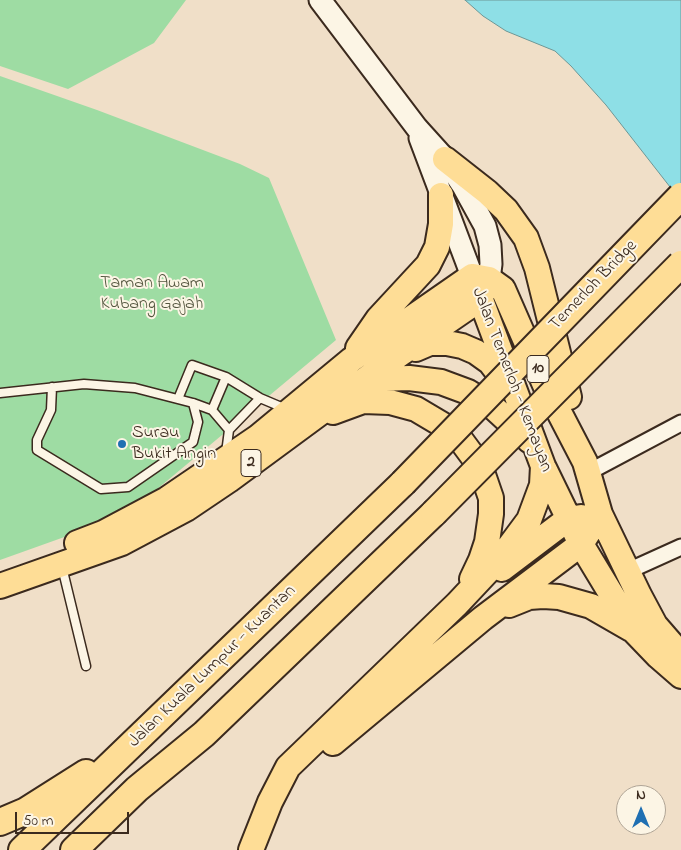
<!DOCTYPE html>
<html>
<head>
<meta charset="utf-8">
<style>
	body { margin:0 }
	#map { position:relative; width:681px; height:850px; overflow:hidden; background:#f0dfc8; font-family:"Indie Flower",sans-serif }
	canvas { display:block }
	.north { position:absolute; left:616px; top:785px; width:50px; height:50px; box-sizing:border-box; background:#fcf5e5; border:1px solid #afa495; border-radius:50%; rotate:0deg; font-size:14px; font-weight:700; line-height:20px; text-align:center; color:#3b2a1e }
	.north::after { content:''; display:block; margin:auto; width:18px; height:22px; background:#1f6fb2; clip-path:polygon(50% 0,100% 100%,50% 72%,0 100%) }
	.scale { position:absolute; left:15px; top:812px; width:114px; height:22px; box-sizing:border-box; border:2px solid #3b2a1e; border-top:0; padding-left:6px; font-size:15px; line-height:18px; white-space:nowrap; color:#3b2a1e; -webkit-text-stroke:4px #fcf5e5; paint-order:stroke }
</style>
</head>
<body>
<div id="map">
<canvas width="681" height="850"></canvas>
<div class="north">N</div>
<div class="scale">50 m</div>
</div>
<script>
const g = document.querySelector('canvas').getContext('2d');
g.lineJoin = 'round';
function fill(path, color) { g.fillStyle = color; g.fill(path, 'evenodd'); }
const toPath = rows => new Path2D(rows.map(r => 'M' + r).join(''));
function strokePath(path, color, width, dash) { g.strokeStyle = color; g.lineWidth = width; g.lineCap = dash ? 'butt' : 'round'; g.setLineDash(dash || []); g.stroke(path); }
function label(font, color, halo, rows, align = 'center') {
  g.font = font + ' "Indie Flower",sans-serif'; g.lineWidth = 4; g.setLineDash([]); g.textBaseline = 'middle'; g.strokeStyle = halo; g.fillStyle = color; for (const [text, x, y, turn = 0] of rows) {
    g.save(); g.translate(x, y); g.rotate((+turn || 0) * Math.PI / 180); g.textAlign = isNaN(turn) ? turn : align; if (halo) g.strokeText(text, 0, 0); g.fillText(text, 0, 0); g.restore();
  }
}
fill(toPath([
	[0,0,186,0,154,43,68,89,0,66],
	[0,76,97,110,240,164,269,178,336,340,126,515,0,560]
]), '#9edca3');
const water = toPath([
	[465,0,681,0,681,201,606,105,571,66,555,51,506,31,483,16,465,0]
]);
fill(water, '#8edfe6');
strokePath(water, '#6d9796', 1);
const service = toPath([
	[52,387,51,410,37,440,37,450,101,489,128,487,193,442,198,422,193,403],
	[0,393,84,384,135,388,193,403,212,410,229,430],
	[178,399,192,365,226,377,260,398,286,409],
	[212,410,226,377],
	[226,453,229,430,260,398],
	[62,567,86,666]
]);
const minor = toPath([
	[587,473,681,423],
	[628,571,681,547]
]);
const secondary = toPath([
	[320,0,417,128,445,159,463,186,485,226,490,245,491,264,489,279],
	[420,138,472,276]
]);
const primary = toPath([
	[445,159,487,192,506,210,526,238,537,268,569,397],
	[473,276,489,279,503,289,545,385,585,462,600,514,639,595,655,625,681,655],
	[475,284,543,466,581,544,633,630,658,656,681,676],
	[358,348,378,319,428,265,437,247,441,224,441,195],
	[416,349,430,343,447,343,462,346,476,352,490,362,506,383],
	[364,386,378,379,409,378,441,382,468,392,494,408,530,441],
	[333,412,363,401,390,402,416,409,448,428,460,439,480,466,491,498,491,514,487,542,481,560,472,579],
	[77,543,103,533,167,499,258,437,351,360,472,276],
	[502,569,568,519,581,517],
	[0,586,122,543,186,509,229,480,400,354,480,299,489,279],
	[509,605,529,597,543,596,559,597,591,606,631,629],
	[333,743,483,618,581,544,600,514],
	[251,850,270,802,288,767,457,604,503,555,529,520,542,485,543,466]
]);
const trunk = toPath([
	[0,822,26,811,86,773],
	[22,850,403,483],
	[74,850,137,789,204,734,434,513]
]);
strokePath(service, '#3b2a1e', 11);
strokePath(minor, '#3b2a1e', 19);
strokePath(secondary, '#3b2a1e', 25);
strokePath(primary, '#3b2a1e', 28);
strokePath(trunk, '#3b2a1e', 30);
strokePath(service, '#fcf5e5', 8);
strokePath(minor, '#fcf5e5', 15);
strokePath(secondary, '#fcf5e5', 21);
strokePath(primary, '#fedd96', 24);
strokePath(trunk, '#fedd96', 26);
const trunkBridge = toPath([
	[403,483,681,196],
	[434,513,681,264]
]);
strokePath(trunkBridge, '#3b2a1e', 30, []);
strokePath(trunkBridge, '#fedd96', 26);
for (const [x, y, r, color] of [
	[122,444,5,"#1f6fb2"]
]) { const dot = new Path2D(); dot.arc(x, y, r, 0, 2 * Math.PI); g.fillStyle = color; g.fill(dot); strokePath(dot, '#fcf5e5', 2); }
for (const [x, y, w] of [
	[538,369,22],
	[251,463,20]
]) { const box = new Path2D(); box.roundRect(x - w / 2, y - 13.5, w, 27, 4); g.fillStyle = '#fcf5e5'; g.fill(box); strokePath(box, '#3b2a1e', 1); }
label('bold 16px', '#3b2a1e', null, [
	["10",538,369],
	["2",251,463]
]);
label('18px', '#54563f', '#fcf5e5', [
	["Taman Awam",152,284],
	["Kubang Gajah",152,305]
]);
label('18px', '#3b2a1e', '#fcf5e5', [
	["Temerloh Bridge",594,286,-46],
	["Jalan Temerloh - Kemayan",511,380,69],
	["Jalan Kuala Lumpur - Kuantan",213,667,-44]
]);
label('18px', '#3b2a1e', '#fcf5e5', [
	["Surau",132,434],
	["Bukit Angin",132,455]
], 'left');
</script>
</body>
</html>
